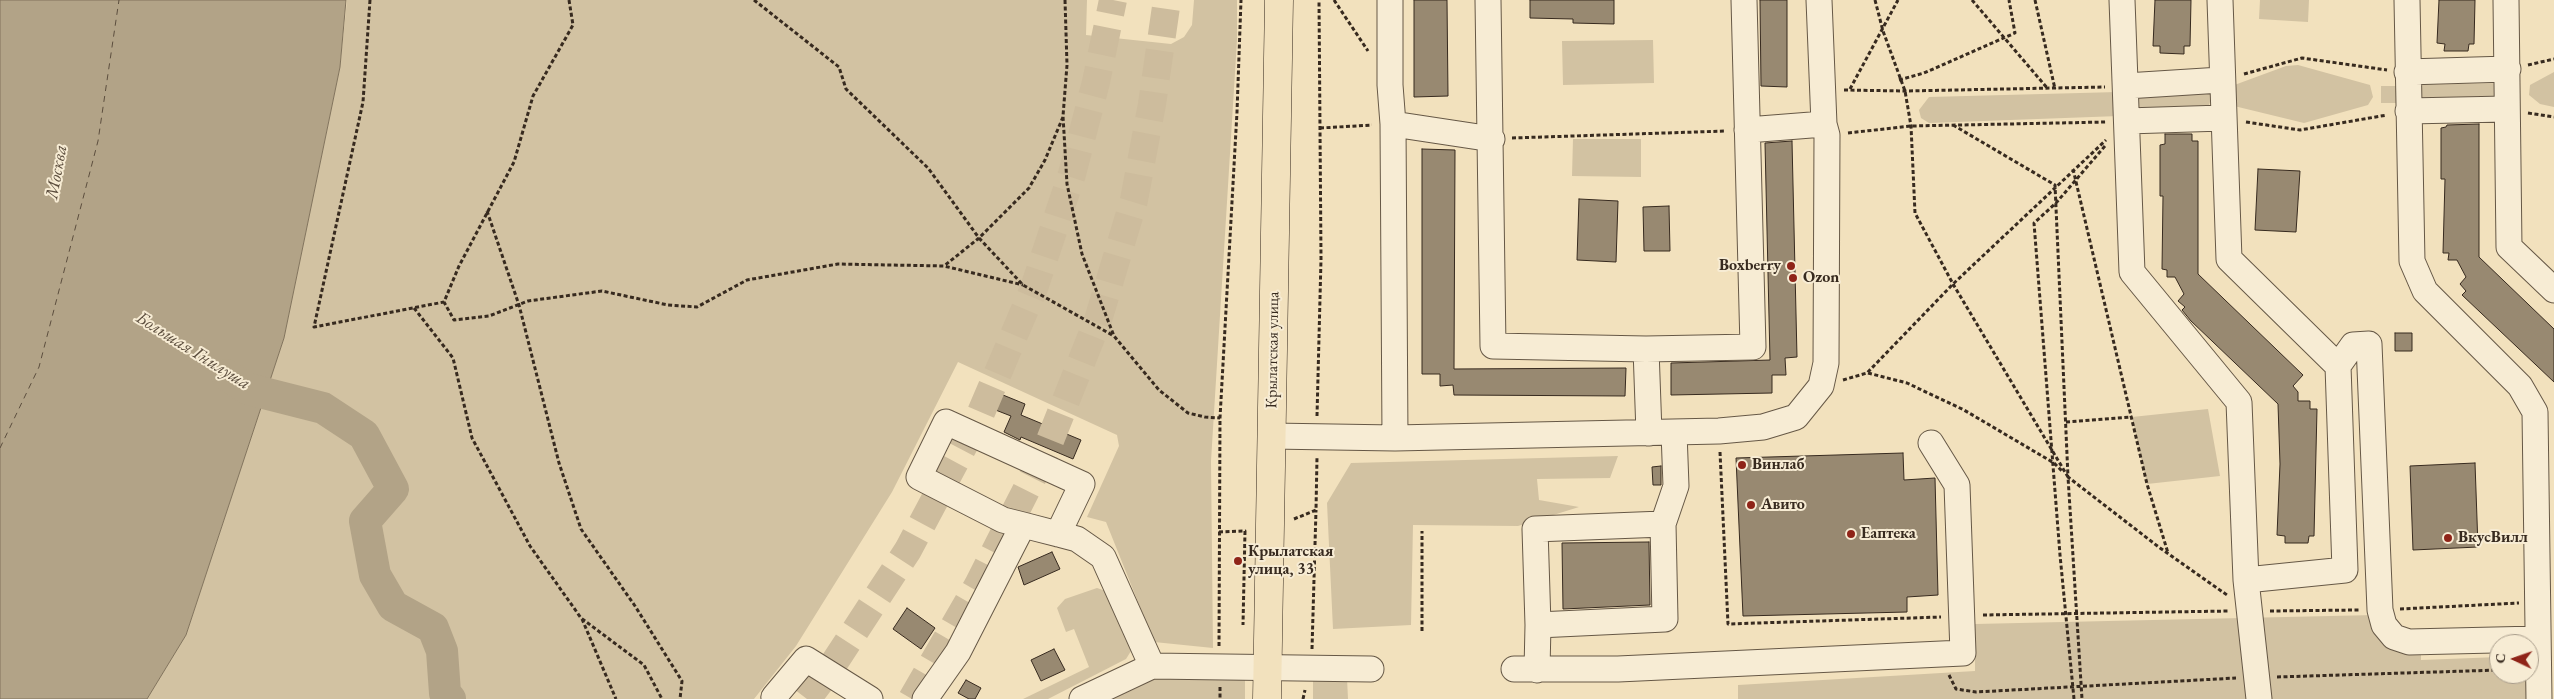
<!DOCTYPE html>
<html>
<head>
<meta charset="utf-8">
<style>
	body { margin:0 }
	#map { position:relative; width:2554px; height:699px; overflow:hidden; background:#f2e1bd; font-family:"EB Garamond",serif }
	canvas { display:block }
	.north { position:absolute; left:2489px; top:634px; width:50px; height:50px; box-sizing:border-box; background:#f7ecd4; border:1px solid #aa9e8c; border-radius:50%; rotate:273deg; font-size:14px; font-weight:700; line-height:20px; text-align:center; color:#372a1f }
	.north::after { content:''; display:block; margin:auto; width:18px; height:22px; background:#8f2418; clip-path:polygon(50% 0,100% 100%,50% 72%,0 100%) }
</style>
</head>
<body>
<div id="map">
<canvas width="2554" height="699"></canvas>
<div class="north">С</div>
</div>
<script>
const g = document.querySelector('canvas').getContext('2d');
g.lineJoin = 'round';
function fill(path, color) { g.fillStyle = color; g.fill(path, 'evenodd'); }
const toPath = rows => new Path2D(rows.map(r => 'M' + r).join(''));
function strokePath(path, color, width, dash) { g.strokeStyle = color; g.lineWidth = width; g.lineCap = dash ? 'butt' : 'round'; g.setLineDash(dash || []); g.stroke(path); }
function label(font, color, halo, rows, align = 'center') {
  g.font = font + ' "EB Garamond",serif'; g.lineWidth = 4; g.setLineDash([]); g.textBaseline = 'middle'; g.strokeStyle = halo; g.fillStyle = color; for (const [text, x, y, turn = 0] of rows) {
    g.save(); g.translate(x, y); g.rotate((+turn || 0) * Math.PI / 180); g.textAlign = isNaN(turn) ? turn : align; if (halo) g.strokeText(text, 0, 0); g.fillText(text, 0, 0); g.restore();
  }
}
fill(toPath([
	[347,0,1087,0,1086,35,1171,44,1184,37,1192,25,1194,0,1237,0,1237,40,1211,461,1213,648,1154,642,1106,522,1087,517,1119,446,1117,435,958,362,892,492,796,646,754,699,147,699,186,635,284,338,340,67],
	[2260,0,2309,0,2308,22,2259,19],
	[1653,40,1654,83,1563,85,1562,41],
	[2298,65,2370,85,2373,97,2368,105,2304,123,2230,105,2229,87,2286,66],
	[2554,72,2554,107,2540,104,2529,95,2530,85],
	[2500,83,2501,100,2417,103,2416,85],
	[2381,86,2402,86,2402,103,2381,103],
	[2210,90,2212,96,2208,108,2136,109,2134,93],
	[2118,92,2119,116,1929,123,1921,118,1919,110,1929,97],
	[1573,139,1641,139,1641,177,1572,176],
	[2208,409,2220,476,2147,484,2132,417],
	[1618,456,1610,478,1537,479,1539,500,1579,507,1518,526,1413,525,1411,625,1333,629,1327,503,1351,463],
	[1097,588,1106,591,1112,602,1131,651,1126,659,1048,699,1023,699,1089,667,1074,629,1066,632,1057,608,1065,599],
	[2375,615,2376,636,2389,646,2421,649,2421,660,2499,657,2499,674,2529,674,2530,699,1738,699,1738,685,1975,671,1975,624],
	[1237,674,1245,680,1245,699,1103,699,1154,676],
	[1347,678,1348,699,1313,699,1313,679]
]), '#d2c2a2');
const water = toPath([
	[0,0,346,0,340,67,284,338,186,635,147,699,0,699,0,0]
]);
fill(water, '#b2a387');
strokePath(water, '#81735d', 1);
strokePath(toPath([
	[227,375,248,389,323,408,364,435,393,489,365,521,375,575,393,606,433,628,442,651,445,693,450,699]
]), '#b2a387', 32);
strokePath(toPath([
	[0,448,39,367,98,141,119,0]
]), '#5c4e3e', 1, [6, 5]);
const building = toPath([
	[1414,0,1447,0,1448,96,1414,97,1414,0],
	[1530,0,1614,0,1614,24,1573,23,1573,19,1530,18,1530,0],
	[1760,0,1787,0,1787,87,1761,86,1760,0],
	[2155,0,2191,0,2190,46,2184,46,2184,54,2160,53,2160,46,2153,46,2155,0],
	[2439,0,2475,0,2474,44,2469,44,2468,51,2444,51,2445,44,2437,43,2439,0],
	[2479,124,2479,257,2554,329,2554,382,2462,295,2466,291,2460,284,2466,277,2457,260,2448,260,2449,253,2443,253,2445,179,2441,179,2441,128,2446,127,2447,125,2479,124],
	[2165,134,2192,134,2192,141,2198,141,2198,274,2303,375,2293,386,2298,392,2298,401,2310,401,2310,409,2317,409,2314,536,2309,536,2308,543,2285,543,2285,536,2277,535,2280,464,2278,404,2191,321,2182,310,2185,307,2178,301,2184,294,2175,277,2167,277,2167,270,2162,269,2163,196,2160,196,2160,145,2165,144,2165,134],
	[1792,141,1797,357,1785,358,1786,375,1772,375,1772,393,1671,395,1671,363,1770,360,1765,143,1792,141],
	[1422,149,1455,150,1454,369,1626,368,1625,396,1454,395,1453,385,1440,386,1440,374,1422,374,1422,149],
	[2258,169,2300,171,2296,232,2255,230,2258,169],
	[1579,199,1618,201,1616,262,1577,260,1579,199],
	[1669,206,1670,251,1644,251,1643,207,1669,206],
	[2395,333,2412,333,2412,351,2395,351,2395,333],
	[981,386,1025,404,1021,415,1081,440,1073,459,1021,437,1020,440,1004,432,1011,416,975,402,981,386],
	[1903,453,1904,480,1935,478,1938,595,1907,597,1907,612,1743,616,1736,458,1903,453],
	[2475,463,2478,547,2413,550,2410,466,2475,463],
	[1661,466,1661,485,1653,485,1652,467,1661,466],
	[1649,542,1650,605,1563,609,1562,543,1649,542],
	[1052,552,1060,569,1024,585,1018,567,1052,552],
	[907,608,935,628,921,649,893,629,907,608],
	[1054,649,1065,670,1041,681,1031,660,1054,649],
	[966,680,981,688,975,699,969,699,958,693,966,680]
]);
fill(building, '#988971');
strokePath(building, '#372a1f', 1);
strokePath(toPath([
	[807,699,832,666,908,550,980,415,1034,288,1072,174,1096,82,1113,0],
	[912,699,978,585,1045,453,1098,320,1134,200,1152,104,1167,0]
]), '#cdbc9d', 28, [28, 14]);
const minor = toPath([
	[1390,0,1390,85,1393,124,1395,438],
	[1488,0,1493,346,1646,349,1753,347,1744,0],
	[2122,0,2132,272,2239,402,2246,580,2259,699],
	[2220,0,2229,259,2338,366,2345,570,2246,580],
	[2407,0,2412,261,2425,291,2520,386,2535,412,2539,699],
	[2506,0,2509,247,2554,290],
	[2407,72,2508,69],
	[2126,86,2221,80],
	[2408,111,2506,109],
	[2127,121,2223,118],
	[1393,124,1492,139],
	[1747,130,1824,124],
	[1646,349,1649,433],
	[2338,366,2353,345,2369,344,2380,610,2384,625,2394,637,2409,642,2537,639],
	[1271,436,1395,438,1719,431,1763,427,1796,417,1821,386,1826,363,1827,135,1824,124,1819,0],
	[1058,534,1082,484,946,422,919,477,1003,520,1023,525,1058,534,1077,539,1103,557,1152,666],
	[1538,625,1665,619,1663,524,1676,486,1674,432],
	[1514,669,1618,669,1963,653,1957,485,1931,443],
	[1537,670,1538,625,1535,529,1663,524],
	[775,699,774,697,806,659,870,699],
	[925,699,958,652,1023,525],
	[1082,699,1152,666,1371,669]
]);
const major = toPath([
	[1267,699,1279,0]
]);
strokePath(minor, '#665846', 27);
strokePath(major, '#372a1f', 29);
strokePath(toPath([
	[370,0,363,102,314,327,444,302],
	[569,0,573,25,533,96,514,162,459,266,444,302,454,320,489,316,528,301,602,291,668,305,697,307,747,280,838,264,944,266,1023,285],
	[754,0,839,67,846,89,928,168,979,238,944,266],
	[1065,0,1067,65,1063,116,1067,184,1082,254,1114,336,1159,390,1188,413,1205,417,1220,418],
	[1334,0,1368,51],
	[1875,0,1883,31,1905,91,1911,126,1915,213,1953,284,2068,477,2082,699],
	[1972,0,2048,89],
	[2035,0,2055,89],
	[2528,65,2554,59],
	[2244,74,2302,58,2387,70],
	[1899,80,1924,73,2015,33,2009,0],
	[1850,89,1898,0],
	[1844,90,1905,91,2105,87],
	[2528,113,2554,117],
	[1063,117,1045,160,1029,188,979,238,1023,285,1114,336],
	[2246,122,2300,130,2387,115],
	[1953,125,2055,185,2068,477,2160,548,2227,595],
	[1320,128,1372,125],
	[1848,133,1911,126,2106,122],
	[1512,138,1726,131],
	[2073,169,2147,484,2168,553],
	[487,211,519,305,559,463,581,529,635,606,682,681,680,699],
	[414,308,453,358,472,438,530,546,581,618,644,665,662,699],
	[1868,373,1907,383,1964,410,2054,463,2063,472],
	[1843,380,1867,373,1953,284,2106,140],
	[1317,416,1321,259,1319,0],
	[2066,422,2132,417],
	[1720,452,1728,624,1941,617],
	[1294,519,1316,510,1317,457],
	[1219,532,1245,531,1243,625],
	[2400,609,2519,603],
	[2270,611,2359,610],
	[1983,615,2229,611],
	[582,619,616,699],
	[1422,631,1422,531],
	[1219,646,1220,418,1237,112,1241,0],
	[1312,649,1316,510],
	[1949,675,1956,689,1976,692,2236,678],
	[2277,677,2499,670],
	[1220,687,1220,699],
	[1303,699,1305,690],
	[2074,699,2060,555,2034,223,2056,203,2105,146]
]), '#372a1f', 3, [4, 2.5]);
strokePath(minor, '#f7ecd4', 25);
strokePath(major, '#f2e1bd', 28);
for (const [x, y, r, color] of [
	[1791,266,5,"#8f2418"],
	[1793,278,5,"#8f2418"],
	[1742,465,5,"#8f2418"],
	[1751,505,5,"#8f2418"],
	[1851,534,5,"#8f2418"],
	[2448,538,5,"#8f2418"],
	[1238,561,5,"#8f2418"]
]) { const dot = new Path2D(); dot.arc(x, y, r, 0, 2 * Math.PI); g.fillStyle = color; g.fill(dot); strokePath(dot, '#f7ecd4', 2); }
label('bold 16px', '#372a1f', '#f7ecd4', [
	["Boxberry",1781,266,"right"],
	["Ozon",1803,278],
	["Винлаб",1752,465],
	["Авито",1761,505],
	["Еаптека",1861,534],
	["ВкусВилл",2458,538],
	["Крылатская",1248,552],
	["улица, 33",1248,570]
], 'left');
label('16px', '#372a1f', '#f7ecd4', [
	["Крылатская улица",1273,350,-89]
]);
label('italic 18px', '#5c4e3e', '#f7ecd4', [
	["Москва",57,172,-80],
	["Большая Гнилуша",193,351,32]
]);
</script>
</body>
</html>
